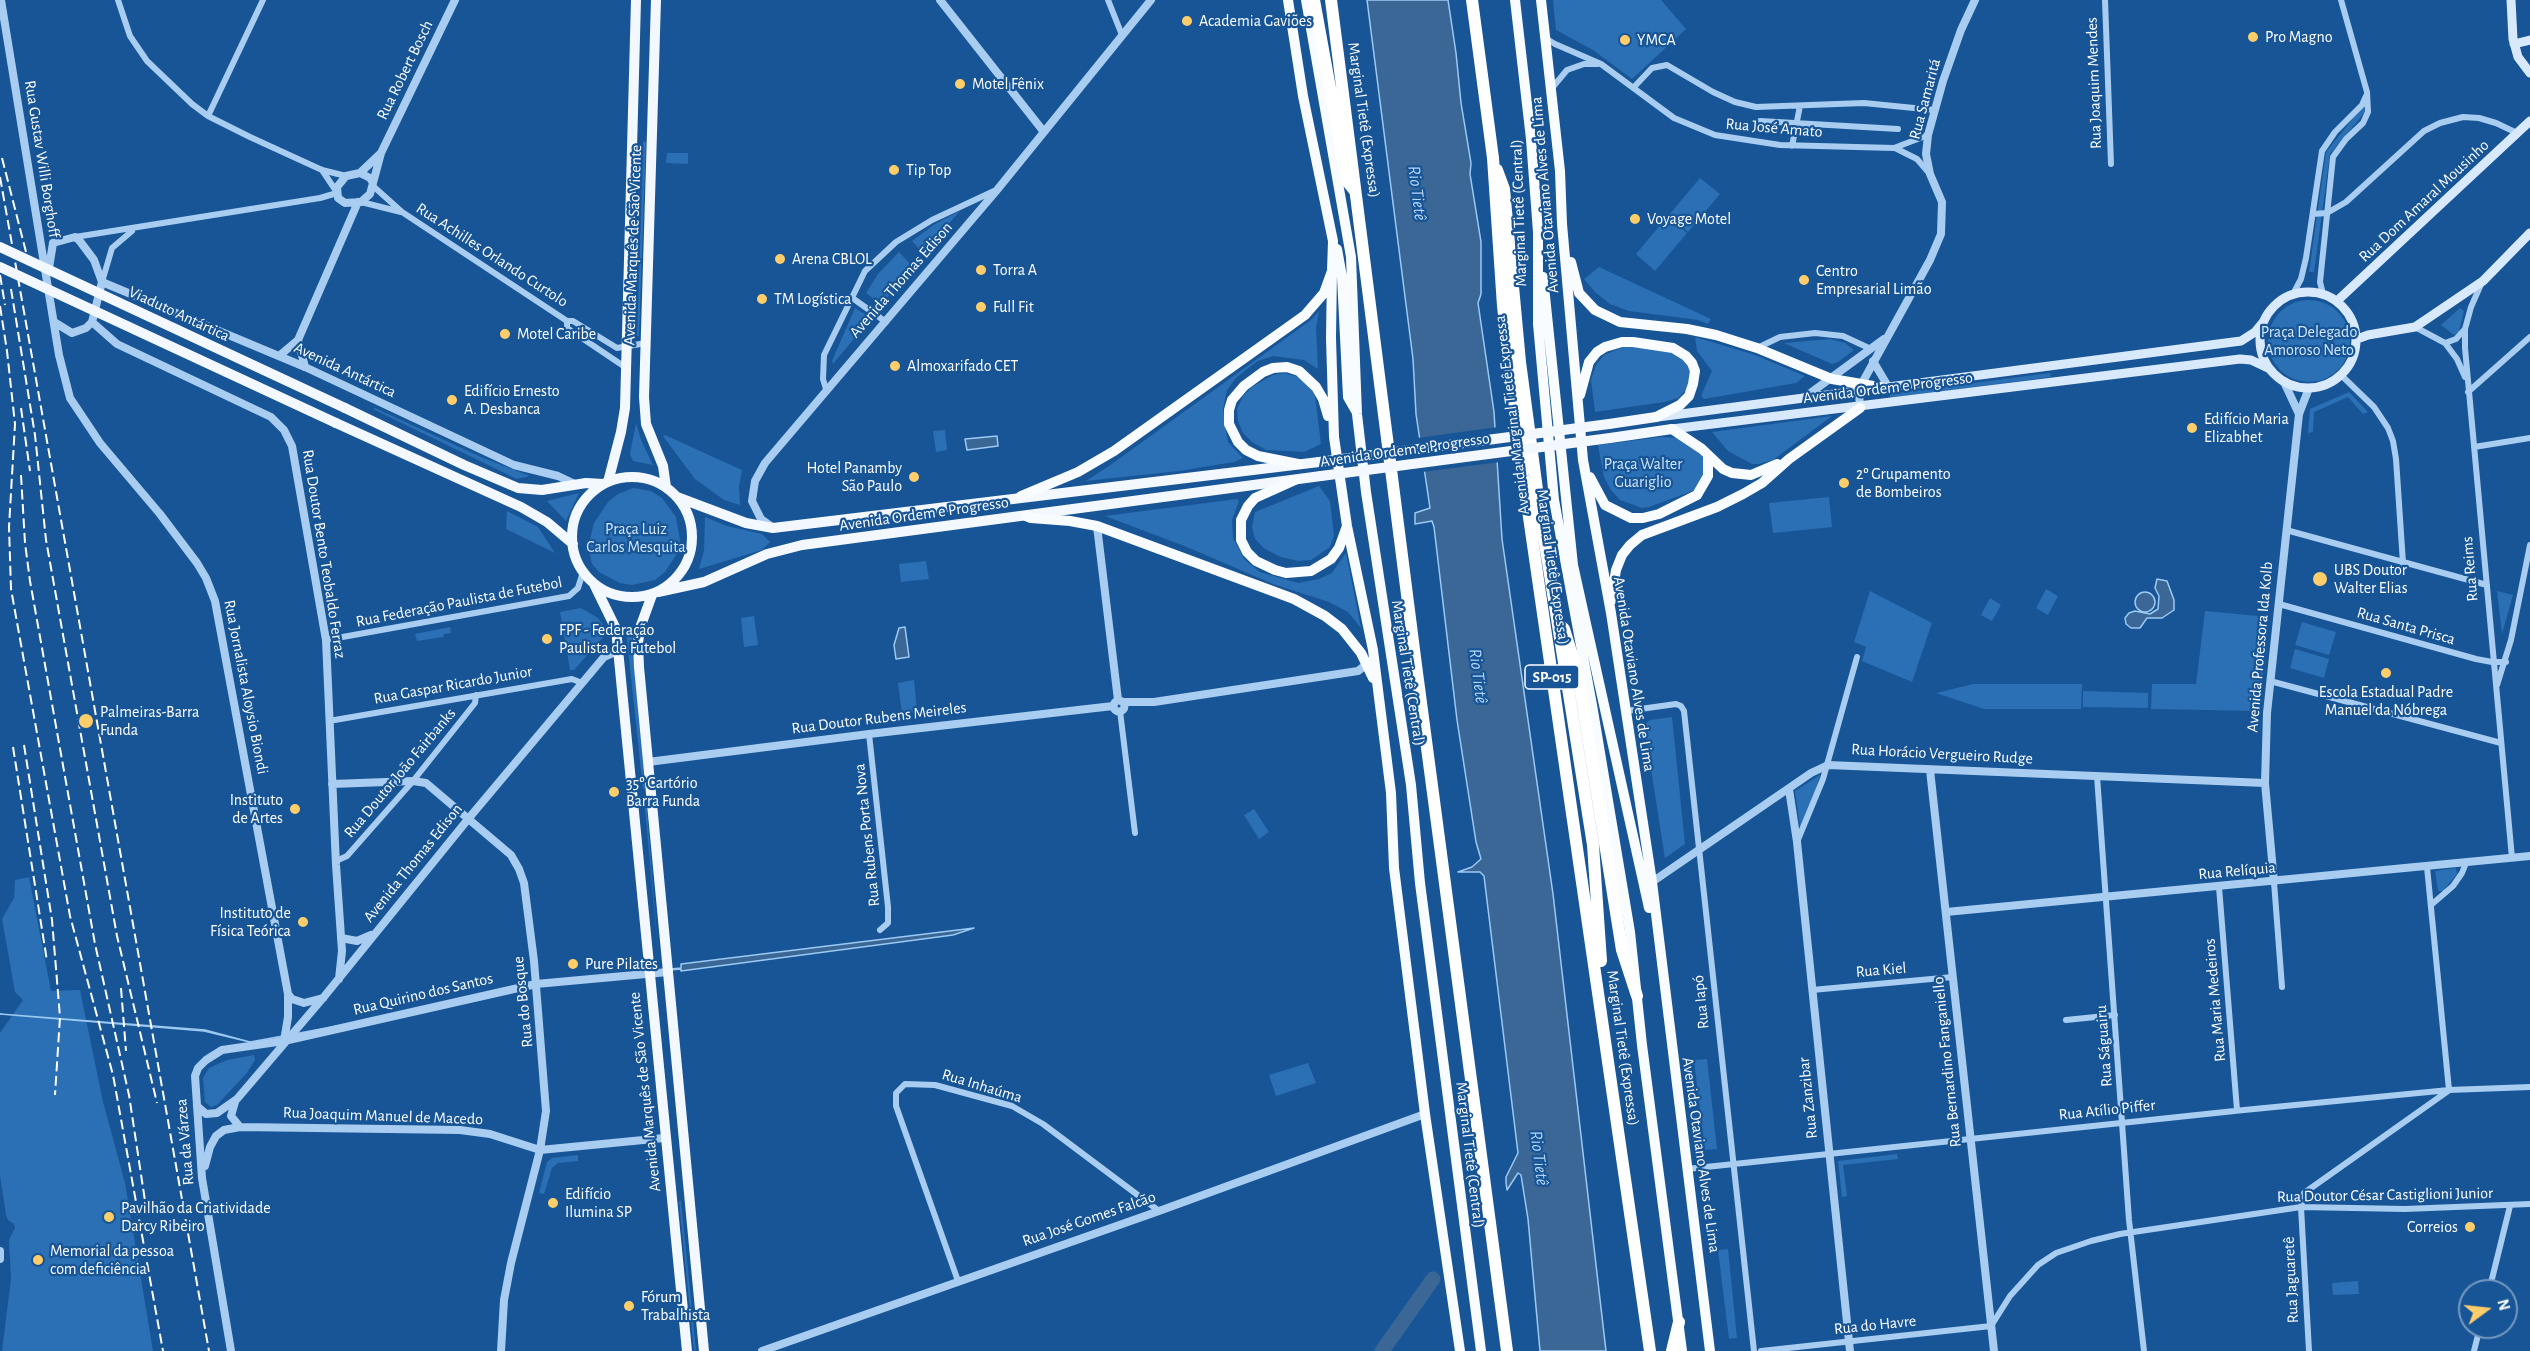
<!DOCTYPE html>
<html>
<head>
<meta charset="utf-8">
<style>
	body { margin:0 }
	#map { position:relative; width:2530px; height:1351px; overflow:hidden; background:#175596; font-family:"Alegreya Sans",sans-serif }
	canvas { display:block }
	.north { position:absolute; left:2458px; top:1279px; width:60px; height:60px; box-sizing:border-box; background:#175596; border:2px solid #7499c0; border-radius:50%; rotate:75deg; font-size:16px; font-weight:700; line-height:24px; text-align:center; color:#fff }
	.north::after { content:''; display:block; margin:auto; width:21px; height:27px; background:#ffcd69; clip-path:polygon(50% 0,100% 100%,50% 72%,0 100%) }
</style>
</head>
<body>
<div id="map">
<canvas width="2530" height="1351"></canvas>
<div class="north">N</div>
</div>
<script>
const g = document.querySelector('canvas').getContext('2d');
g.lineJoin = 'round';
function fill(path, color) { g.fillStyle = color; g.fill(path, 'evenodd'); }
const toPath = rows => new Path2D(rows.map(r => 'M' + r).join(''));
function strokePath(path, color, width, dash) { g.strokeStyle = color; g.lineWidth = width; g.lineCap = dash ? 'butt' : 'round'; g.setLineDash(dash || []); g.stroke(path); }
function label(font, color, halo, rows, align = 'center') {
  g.font = font + ' "Alegreya Sans",sans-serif'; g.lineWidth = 4.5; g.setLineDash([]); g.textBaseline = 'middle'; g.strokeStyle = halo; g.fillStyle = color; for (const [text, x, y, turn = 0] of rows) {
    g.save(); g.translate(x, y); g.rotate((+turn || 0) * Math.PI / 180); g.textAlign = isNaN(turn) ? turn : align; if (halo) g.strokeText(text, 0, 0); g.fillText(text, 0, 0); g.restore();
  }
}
fill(toPath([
	[1553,0,1661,0,1686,29,1632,79,1593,50,1556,30],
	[2363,106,2365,112,2330,154,2314,272,2309,272,2326,152],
	[643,141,646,142,639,336,637,336],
	[667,153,688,153,688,164,666,163],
	[1700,178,1720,194,1688,232,1669,215],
	[960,211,923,253,912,241,935,224],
	[1667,217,1687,233,1655,271,1636,254],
	[899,252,913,267,881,305,866,293,878,274],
	[1599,267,1711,319,1708,324,1698,320,1629,311,1610,304,1595,292,1584,279],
	'2268 341a41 41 0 1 1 82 0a41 41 0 1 1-82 0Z',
	[855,308,871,318,833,364,832,361],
	[2460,308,2464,311,2459,332,2454,335,2441,325],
	[1319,311,1316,328,1318,369,1304,360,1273,356,1258,361,1247,369,1235,379,1227,390,1223,409,1227,437,1228,442,1243,458,1234,462,1179,471,1086,481,1109,466,1311,320],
	[1695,337,1755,355,1805,376,1796,383,1704,399,1701,396,1712,371,1697,351],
	[1830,339,1845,343,1854,350,1838,362,1832,364,1784,343],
	[1626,346,1671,349,1690,363,1692,371,1686,390,1678,398,1664,402,1595,412,1591,380,1596,365,1604,355],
	[1285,373,1298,377,1309,385,1315,396,1321,444,1304,452,1266,450,1252,442,1243,433,1238,421,1237,409,1243,396,1252,387,1273,375],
	[2050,373,2051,377,1890,398,1890,394],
	[2349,392,2368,412,2363,414,2348,397,2314,412,2313,432,2308,433,2310,409],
	[375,408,481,457,530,476,517,479,373,409],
	[1832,416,1773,460,1758,464,1752,464,1728,451,1712,432],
	[636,423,641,440,653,465,633,461,630,454],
	[945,430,947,450,936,452,933,431],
	[665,435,742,470,739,487,740,505,724,500,695,479,663,436],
	[1661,437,1678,438,1690,442,1705,459,1707,471,1695,490,1649,507,1642,508,1620,500,1611,490,1604,477,1598,445],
	[1319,486,1330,501,1334,536,1330,547,1311,560,1298,561,1281,557,1265,549,1255,539,1252,527,1255,512],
	[633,488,651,491,662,498,676,517,680,541,678,552,665,572,655,580,632,585,620,583,599,572,592,564,588,547,594,523,608,502,618,494],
	[579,493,566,521,547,501],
	[1829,497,1832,527,1773,533,1769,503],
	[1237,499,1239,501,1232,520,1233,538,1245,560,1260,572,1298,583,1319,579,1332,573,1346,553,1361,628,1348,612,1329,602,1273,584,1187,547,1105,516],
	[507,511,538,527,555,553,506,529],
	[705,517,727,526,762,534,770,542,762,550,699,569,704,551],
	[926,561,929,579,901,582,899,564],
	[2046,589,2058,596,2048,615,2036,608],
	[1870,591,1932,623,1912,682,1862,661,1866,647,1854,642],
	[2497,591,2513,595,2502,634],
	[1990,598,2001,605,1992,621,1981,615],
	[581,608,598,618,605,627,605,635,574,670,570,670,560,612],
	[2205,611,2269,617,2259,711,2151,709,2152,684,2196,684],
	[754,616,758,645,744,647,741,618],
	[2302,622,2336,632,2329,655,2295,645],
	[450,627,451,633,444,634,443,637,417,641,415,634],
	[631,627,645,788,643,789,626,630],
	[2295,649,2329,659,2324,678,2290,668],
	[914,680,917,712,902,714,898,683],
	[1973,684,2082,684,2081,709,1984,709,1936,693],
	[2083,691,2148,693,2148,708,2083,707],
	[1672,717,1685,844,1665,858,1644,725,1650,720],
	[1820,775,1812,804,1800,827,1795,791],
	[645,808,647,808,648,823,658,951],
	[1254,809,1269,832,1259,839,1244,815],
	[2456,868,2457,874,2443,891,2438,891,2435,871],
	[29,877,51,991,80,990,103,1102,125,1183,153,1351,2,1351,11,1279,9,1240,15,1228,14,1224,8,1220,6,1215,0,1176,0,1033,23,1000,15,992,2,919,14,898,15,880],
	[254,1055,255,1060,246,1074,217,1105,211,1107,205,1102,203,1078,209,1068,227,1060],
	[1707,1059,1717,1149,1705,1150,1694,1060],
	[1308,1063,1316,1083,1276,1096,1269,1075],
	[1897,1154,1898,1159,1843,1165,1847,1196,1842,1197,1838,1161],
	[578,1155,578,1161,558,1163,552,1168,544,1194,539,1193,547,1162,552,1158],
	[679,1201,681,1201,696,1350,694,1351],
	[1728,1249,1737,1338,1729,1339,1718,1250],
	[2358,1281,2359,1294,2333,1295,2332,1283]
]), '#2b6fb4');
const water = toPath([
	[1367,0,1448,0,1456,53,1461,103,1471,163,1470,174,1481,242,1481,294,1478,303,1494,412,1502,539,1553,894,1606,1351,1540,1351,1528,1219,1521,1175,1518,1173,1507,1190,1506,1183,1506,1177,1518,1153,1484,876,1480,872,1458,872,1472,867,1481,859,1476,842,1457,720,1434,527,1432,521,1415,524,1415,513,1430,508,1416,414,1413,359,1367,0],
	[997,436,998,446,967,450,965,439,997,436],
	[2157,579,2167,581,2174,600,2174,610,2162,618,2147,618,2140,628,2131,628,2126,624,2125,618,2129,613,2135,611,2150,614,2158,609,2159,596,2155,588,2157,579],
	'2135 602a10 10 0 1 1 20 0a10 10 0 1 1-20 0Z',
	[905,627,909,657,896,659,894,645,899,628,905,627],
	[974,928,953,935,681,971,681,969,538,982,354,1024,250,1042,204,1031,0,1014,205,1030,250,1042,354,1023,538,982,681,968,681,964,974,928]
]);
fill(water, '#3a6796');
strokePath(water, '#9cc9f3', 1.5);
fill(toPath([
	[1498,427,1500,462,1422,472,1417,438]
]), '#175596');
strokePath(toPath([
	[1382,1351,1433,1279]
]), '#3a6796', 15);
strokePath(toPath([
	[118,0,130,36,147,61,192,104,208,116,250,137,322,170,346,176],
	[1108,0,1122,35],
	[2105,0,2111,164],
	[1545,38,1555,44,1601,64,1674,118,1715,135,1780,145,1894,148,1928,135],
	[1634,87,1652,68,1667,65,1713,92,1735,102,1756,107,1864,103,1934,110],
	[1552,88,1567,70,1584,64,1598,64],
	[208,116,263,0],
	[1760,121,1898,129],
	[1792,146,1800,106],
	[1895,148,1917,159,1929,173],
	[322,170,336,191],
	[373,186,402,212,567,321,573,321,617,348,646,343],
	[361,202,401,212],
	[2313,214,2327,213,2346,202,2424,131,2440,123,2463,117,2479,118,2496,123,2517,133],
	[75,237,320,198,337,193],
	[102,282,112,248,132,231],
	[2482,282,2471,307,2465,329,2465,348,2512,858],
	[2293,294,2301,279,2306,258,2322,151,2335,132,2362,105,2366,96],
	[2323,294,2320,282,2333,157,2346,139,2363,123,2368,112,2367,92,2341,0],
	[851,297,886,322],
	[567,321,567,328,625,367],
	[2415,327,2445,343,2457,359,2465,377],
	[2445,343,2456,339,2465,329],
	[1757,348,1780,337,1815,333,1843,336,1871,349],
	[2341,375,2374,407,2388,428,2393,441,2396,459,2403,563],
	[826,389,823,379,824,355,865,271,896,242,932,220,994,191],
	[2468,392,2530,337],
	[2474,447,2530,438],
	[2286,530,2487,585],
	[2279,604,2476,659,2492,662,2506,662],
	[326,640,569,596,578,588,583,572],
	[2270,681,2501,743],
	[2497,685,2511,640,2530,545],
	[1120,711,1135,833],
	[1626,711,1676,704,1681,706,1684,711,1754,1351],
	[329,721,572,679,582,683],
	[869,734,888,907,888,923,880,930],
	[2097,776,2129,1220,2144,1351],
	[1797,842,1823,779,1857,657],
	[336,861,347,856,413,781,475,703,476,695],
	[2427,867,2449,1090],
	[2274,882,2282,987],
	[2219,887,2237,1110],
	[2431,905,2453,886,2462,873,2466,863],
	[1812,990,1953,977],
	[2066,1020,2115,1015],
	[1687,1169,2244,1110,2449,1090,2530,1087],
	[958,1281,896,1106,896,1093,905,1084,935,1085,1012,1106,1043,1124,1159,1211],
	[2489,1291,2510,1206],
	[1761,1351,1991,1326,2010,1296,2038,1265,2056,1253,2091,1241,2120,1234,2301,1207,2405,1209,2530,1204],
	[2309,1351,2301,1207,2304,1193,2448,1091],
	[2474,1351,2480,1327]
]), '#a9cdf1', 6);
strokePath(toPath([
	[1,0,59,355,70,398,100,443,160,514,197,563,206,578,215,601,288,994,288,1017,284,1041],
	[940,0,1044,132],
	[360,173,370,178,373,183,370,194,361,202,345,203,338,198,337,187,346,176,360,173],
	[360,173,381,153],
	[373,183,381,153,455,0],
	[53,243,75,237,79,240,94,260,102,282,92,322,86,328,72,333,54,322],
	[49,268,53,243],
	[102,282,305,367,514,465,558,476,575,484],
	[92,322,117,344,271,417,284,430,292,446,326,640,336,865,342,951,339,979],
	[298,340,305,367],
	[279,356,298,340,358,202],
	[1873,361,1889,388],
	[2284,382,2299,414],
	[1805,397,1884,339],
	[1860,408,1859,392,1861,385,1930,260,1941,234,1942,202,1930,174,1926,154,1928,135,1943,81,1961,30,1975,0],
	[1097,526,1118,700],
	[772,527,761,519,752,501,755,481,765,463,997,190,1151,0],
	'1113.5 706a5.5 5.5 0 1 1 11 0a5.5 5.5 0 1 1-11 0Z',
	[1123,702,1154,702,1358,671,1367,664],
	[648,762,869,734,1113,706],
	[1930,770,1994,1351],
	[332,784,413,781,426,783,511,855,519,869,524,883,534,961,546,1111,540,1150,511,1263,504,1300,501,1351],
	[1789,789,1797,842,1850,1351],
	[1652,882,1811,773,1828,765,2265,783],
	[2274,882,2265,783,2267,713,2299,414,2309,388],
	[1946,912,2530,856],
	[341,938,357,941,371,935],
	[288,994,292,999,304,1003,323,998],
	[235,1102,231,1116,240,1127],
	[197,1106,206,1114,217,1113,237,1099,323,998,469,818,604,657,617,651],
	[205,1166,210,1147,216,1136,224,1130,240,1127,460,1130,490,1134,540,1150,664,1138],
	[0,1251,0,1259],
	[231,1351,202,1178,195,1076,198,1068,206,1060,222,1050,284,1041,536,984,668,972],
	[762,1351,1159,1211,1425,1114]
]), '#a9cdf1', 8);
strokePath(toPath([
	[2511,0,2513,39,2518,57,2530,73],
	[2514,44,2530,40],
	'2260 340a48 48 0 1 1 96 0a48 48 0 1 1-96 0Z',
	[2337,301,2530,121],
	[2357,339,2368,335,2415,327,2483,281,2530,233],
	[1658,417,2241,341,2255,332,2264,321],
	[1672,429,2240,359,2251,360,2270,369]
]), '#d8e9fc', 9);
strokePath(toPath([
	[656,0,644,397,646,424,663,466,666,487],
	[345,408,464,465,518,488,542,490,586,483,603,484],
	[336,423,521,507,547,522,573,544],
	[1609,424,1656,417],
	[1610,438,1672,429],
	'572 537a60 60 0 1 1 120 0a60 60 0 1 1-120 0Z',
	[608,482,621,432,625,408,636,0],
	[677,497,746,523,773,528,1319,462],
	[594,584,616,629,687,1351],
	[658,592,704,582,767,554,802,545,1321,476],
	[652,595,640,628,638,643,639,667,704,1351]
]), '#f3f8ff', 10);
strokePath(toPath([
	[1306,0,1351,257,1357,414,1366,492,1411,785,1420,883,1481,1351],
	[1515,0,1531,139,1538,232,1538,324,1554,500,1592,705,1630,932,1642,1045,1682,1351],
	[1541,0,1560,171,1562,224,1583,460,1611,613,1652,882,1710,1351],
	[1337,249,1342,277,1348,397,1356,411],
	[1571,262,1579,293,1595,310,1620,322,1687,329,1716,335,1757,348,1832,379,1885,388],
	[1332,271,1331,338,1334,437,1347,526,1373,650,1391,793,1394,868,1425,1114,1460,1351],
	[1543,277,1573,565,1649,908],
	[1580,395,1589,362,1597,352,1605,347,1622,342,1633,342,1673,348,1686,356,1692,363,1695,371,1693,384,1689,396,1680,405,1656,417],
	[1672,429,1702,449,1723,469,1732,473,1751,475,1777,464],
	[1298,464,1258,456,1246,450,1238,442,1229,424,1229,410,1232,400,1244,386,1263,372,1273,368,1287,367,1299,371,1316,387,1323,399,1328,416],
	[1590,477,1605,505,1631,518,1643,518,1659,514,1697,495,1708,476,1708,457],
	[1295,480,1255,498,1248,506,1241,520,1241,540,1247,552,1256,561,1275,570,1286,573,1311,571,1331,559,1339,548,1347,526],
	[1021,496,1078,472,1114,451,1305,315,1324,293,1332,271,1333,241,1303,96,1288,0],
	[1026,516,1031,518,1070,521,1097,526,1294,599,1325,616,1342,629,1361,653,1373,678],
	[1611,601,1616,570,1622,555,1630,545,1642,535,1717,507,1743,494,1762,483,1789,459,1860,408]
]), '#f9fcff', 10);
strokePath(toPath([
	[1314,0,1347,181,1355,191],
	[1331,0,1416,665,1507,1351],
	[1472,0,1493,158,1503,306,1523,476,1650,1351],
	[1497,170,1504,189,1520,362,1540,512,1593,845,1601,961],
	[1559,624,1564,629,1578,674,1622,950,1637,996],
	[1672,1351,1679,1322]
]), '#fff', 12);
strokePath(toPath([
	[2,158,26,252],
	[0,177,209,1351],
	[0,275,5,305],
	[11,289,35,435,46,540,117,936,157,1103],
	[0,306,7,351,15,424,9,527,11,589,70,916,113,1075,163,1351],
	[21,408,30,471],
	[21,475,25,543,30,581,95,944,129,1095,147,1214],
	[24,745,52,920,60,1017,55,1095],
	[13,747,47,961],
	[121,988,126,1051]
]), '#fff', 2, [10, 4.5]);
strokePath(toPath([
	[0,247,345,408],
	[0,267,336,423],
	[1319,462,1609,424],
	[1321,476,1610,438]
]), '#f3f8ff', 10);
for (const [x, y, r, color] of [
	[1187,21,6,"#ffcd69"],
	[2253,37,6,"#ffcd69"],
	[1625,40,6,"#ffcd69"],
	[960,84,6,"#ffcd69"],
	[894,170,6,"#ffcd69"],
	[1635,219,6,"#ffcd69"],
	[780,259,6,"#ffcd69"],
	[981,270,6,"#ffcd69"],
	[1804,280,6,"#ffcd69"],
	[762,299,6,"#ffcd69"],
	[981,307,6,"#ffcd69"],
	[505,334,6,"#ffcd69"],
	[895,366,6,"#ffcd69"],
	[452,400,6,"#ffcd69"],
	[2192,428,6,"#ffcd69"],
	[914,477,6,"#ffcd69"],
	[1844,483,6,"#ffcd69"],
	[2320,579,8,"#ffcd69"],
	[547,639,6,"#ffcd69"],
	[2386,673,6,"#ffcd69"],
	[86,721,8,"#ffcd69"],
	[614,792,6,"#ffcd69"],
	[295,809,6,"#ffcd69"],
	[303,922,6,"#ffcd69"],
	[573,964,6,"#ffcd69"],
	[553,1203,6,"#ffcd69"],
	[109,1217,6,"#ffcd69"],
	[2470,1227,6,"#ffcd69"],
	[38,1260,6,"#ffcd69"],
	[629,1306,6,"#ffcd69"]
]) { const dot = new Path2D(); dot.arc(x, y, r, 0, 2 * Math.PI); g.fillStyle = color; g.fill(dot); strokePath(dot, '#175596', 2); }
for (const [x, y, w] of [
	[1552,677,54]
]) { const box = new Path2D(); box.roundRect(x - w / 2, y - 12, w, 24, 4.5); g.fillStyle = '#175596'; g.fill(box); strokePath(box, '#fff', 1.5); }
label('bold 15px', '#fff', null, [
	["SP-015",1552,677]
]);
label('16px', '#fff', '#175596', [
	["Academia Gaviões",1199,21],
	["Pro Magno",2265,37],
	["YMCA",1637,40],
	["Motel Fênix",972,84],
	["Tip Top",906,170],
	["Voyage Motel",1647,219],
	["Arena CBLOL",792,259],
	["Torra A",993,270],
	["Centro",1816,271],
	["Empresarial Limão",1816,289],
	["TM Logística",774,299],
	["Full Fit",993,307],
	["Motel Caribe",517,334],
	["Almoxarifado CET",907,366],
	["Edifício Ernesto",464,391],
	["A. Desbanca",464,409],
	["Edifício Maria",2204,419],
	["Elizabhet",2204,437],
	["Hotel Panamby",902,468,"right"],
	["São Paulo",902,486,"right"],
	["2º Grupamento",1856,474],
	["de Bombeiros",1856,492],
	["UBS Doutor",2334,570],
	["Walter Elias",2334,588],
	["FPF - Federação",559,630],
	["Paulista de Futebol",559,648],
	["Escola Estadual Padre",2386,692,"center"],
	["Manuel da Nóbrega",2386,710,"center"],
	["Palmeiras-Barra",100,712],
	["Funda",100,730],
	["35º Cartório",626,783],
	["Barra Funda",626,801],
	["Instituto",283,800,"right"],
	["de Artes",283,818,"right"],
	["Instituto de",291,913,"right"],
	["Física Teórica",291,931,"right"],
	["Pure Pilates",585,964],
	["Edifício",565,1194],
	["Ilumina SP",565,1212],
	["Pavilhão da Criatividade",121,1208],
	["Darcy Ribeiro",121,1226],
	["Correios",2458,1227,"right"],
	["Memorial da pessoa",50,1251],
	["com deficiência",50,1269],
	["Fórum",641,1297],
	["Trabalhista",641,1315]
], 'left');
label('16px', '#fff', '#175596', [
	["Rua Robert Bosch",405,70,-64],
	["Rua Joaquim Mendes",2094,83,-92],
	["Rua Samaritá",1925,99,-75],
	["Marginal Tietê (Expressa)",1364,120,82],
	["Rua José Amato",1774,128,5],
	["Rua Gustav Willi Borghoff",42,159,81],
	["Avenida Otaviano Alves de Lima",1545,195,-95],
	["Rua Dom Amaral Mousinho",2424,201,-43],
	["Marginal Tietê (Central)",1519,213,-92],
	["Avenida Marquês de São Vicente",633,245,-88],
	["Rua Achilles Orlando Curtolo",492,255,33],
	["Avenida Thomas Edison",901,280,-49],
	["Viaduto Antártica",179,314,25],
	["Avenida Antártica",345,370,25],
	["Avenida Ordem e Progresso",1888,388,-7],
	["Avenida Marginal Tietê Expressa",1512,415,-97],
	["Avenida Ordem e Progresso",1405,450,-8],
	["Avenida Ordem e Progresso",924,514,-8],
	["Rua Doutor Bento Teobaldo Ferraz",324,554,81],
	["Marginal Tietê (Expressa)",1553,567,82],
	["Rua Reims",2470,569,-95],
	["Rua Federação Paulista de Futebol",459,602,-11],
	["Rua Santa Prisca",2406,626,16],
	["Avenida Professora Ida Kolb",2260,647,-85],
	["Marginal Tietê (Central)",1408,673,81],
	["Avenida Otaviano Alves de Lima",1634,674,81],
	["Rua Gaspar Ricardo Junior",453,685,-10],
	["Rua Jornalista Aloysio Biondi",246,687,79],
	["Rua Doutor Rubens Meireles",879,718,-7],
	["Rua Horácio Vergueiro Rudge",1942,754,3],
	["Rua Doutor João Fairbanks",400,773,-50],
	["Rua Rubens Porta Nova",867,835,-96],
	["Avenida Thomas Edison",413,863,-51],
	["Rua Relíquia",2237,871,-5],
	["Rua Kiel",1881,970,-5],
	["Rua Quirino dos Santos",423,994,-13],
	["Rua Maria Medeiros",2215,1000,-95],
	["Rua do Bosque",523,1002,-96],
	["Rua Iapó",1701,1002,-96],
	["Rua Ságuairu",2104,1046,-94],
	["Marginal Tietê (Expressa)",1623,1048,82],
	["Rua Bernardino Fanganiello",1947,1062,-96],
	["Rua Inhaúma",982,1086,17],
	["Avenida Marquês de São Vicente",645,1092,-96],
	["Rua Zanzibar",1808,1098,-96],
	["Rua Atílio Piffer",2107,1110,-6],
	["Rua Joaquim Manuel de Macedo",383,1116,2],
	["Rua da Várzea",185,1142,-95],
	["Marginal Tietê (Central)",1470,1155,83],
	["Avenida Otaviano Alves de Lima",1701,1155,82],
	["Rua Doutor César Castiglioni Junior",2385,1195,-1],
	["Rua José Gomes Falcão",1089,1219,-19],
	["Rua Jaguaretê",2291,1280,-93],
	["Rua do Havre",1875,1325,-6]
]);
label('16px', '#d0e6fc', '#175596', [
	["Praça Delegado",2309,332],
	["Amoroso Neto",2309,350],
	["Praça Walter",1643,464],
	["Guariglio",1643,482],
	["Praça Luiz",636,529],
	["Carlos Mesquita",636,547]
]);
label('italic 18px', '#b6d7f8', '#175596', [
	["Rio Tietê",1417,193,83],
	["Rio Tietê",1478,676,83],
	["Rio Tietê",1539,1158,83]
]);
</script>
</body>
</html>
